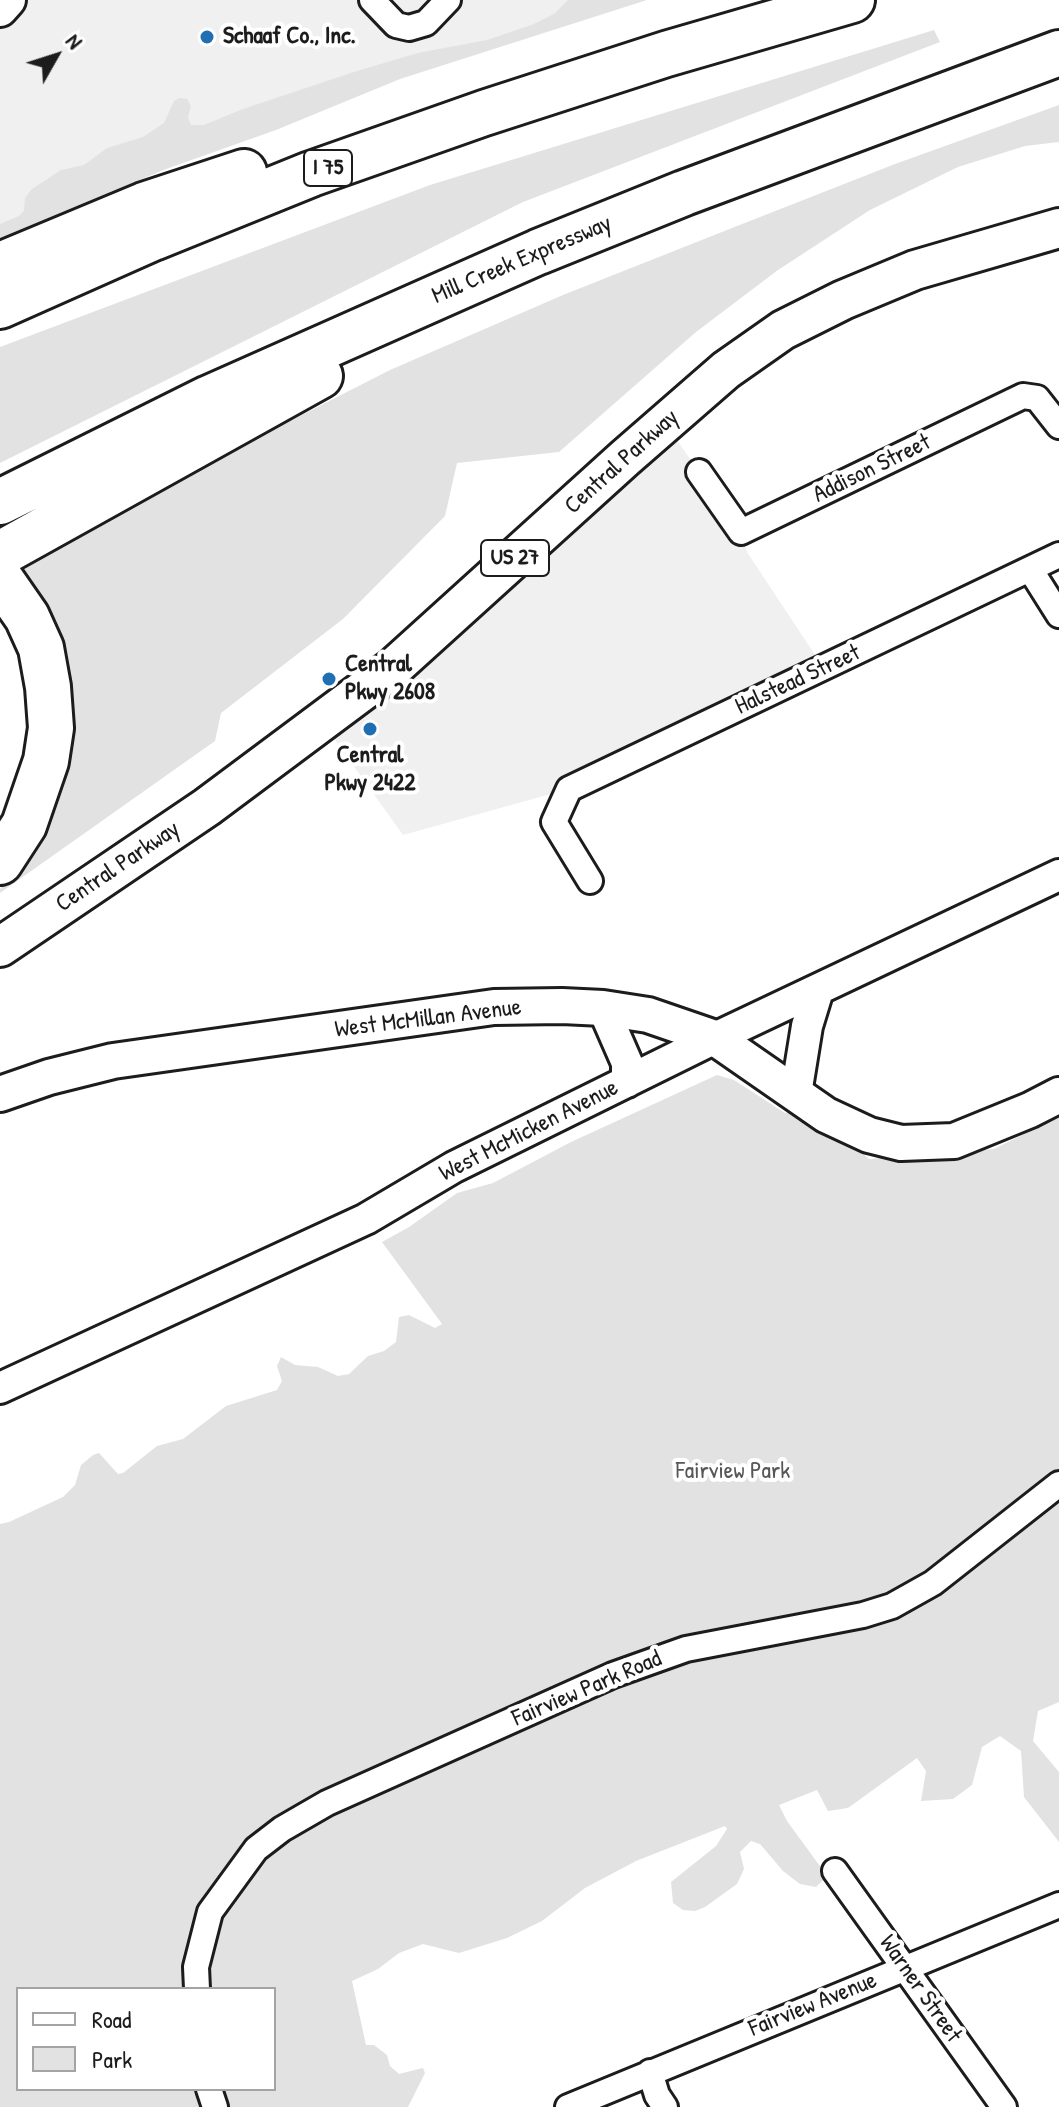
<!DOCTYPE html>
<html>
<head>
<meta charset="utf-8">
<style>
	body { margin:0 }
	#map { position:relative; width:1059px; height:2107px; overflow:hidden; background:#fff; font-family:"Patrick Hand",sans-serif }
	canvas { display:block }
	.legend { position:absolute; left:16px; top:1987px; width:260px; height:104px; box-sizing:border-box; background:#fff; border:2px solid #a4a4a4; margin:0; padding:10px 14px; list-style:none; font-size:24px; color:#1c1c1c }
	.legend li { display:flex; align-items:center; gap:16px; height:40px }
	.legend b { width:40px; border:2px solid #a4a4a4 }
	.north { position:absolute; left:16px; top:16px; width:80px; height:80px; -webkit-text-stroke:6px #fff; paint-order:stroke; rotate:51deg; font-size:22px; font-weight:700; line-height:32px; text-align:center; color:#1c1c1c }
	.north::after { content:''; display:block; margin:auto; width:28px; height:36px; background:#1c1c1c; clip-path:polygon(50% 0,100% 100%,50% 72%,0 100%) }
</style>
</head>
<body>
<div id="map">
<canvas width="1059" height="2107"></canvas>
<ul class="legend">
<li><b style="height:10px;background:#fff"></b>Road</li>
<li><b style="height:22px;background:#e2e2e2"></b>Park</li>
</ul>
<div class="north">N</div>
</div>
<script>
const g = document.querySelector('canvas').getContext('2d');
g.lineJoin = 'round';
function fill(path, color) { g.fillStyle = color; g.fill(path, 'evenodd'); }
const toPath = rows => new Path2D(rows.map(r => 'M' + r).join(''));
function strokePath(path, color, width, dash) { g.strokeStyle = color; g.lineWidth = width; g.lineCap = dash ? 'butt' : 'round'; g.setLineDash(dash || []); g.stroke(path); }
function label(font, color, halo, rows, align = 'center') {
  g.font = font + ' "Patrick Hand",sans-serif'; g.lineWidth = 8; g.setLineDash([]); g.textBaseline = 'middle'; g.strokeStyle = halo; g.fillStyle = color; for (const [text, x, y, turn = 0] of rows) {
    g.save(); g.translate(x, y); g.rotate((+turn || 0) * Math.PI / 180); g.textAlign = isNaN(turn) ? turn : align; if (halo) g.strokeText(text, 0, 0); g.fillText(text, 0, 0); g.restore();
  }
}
fill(toPath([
	[0,0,641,0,448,55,0,228],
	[665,423,741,532,747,552,823,667,569,789,403,835,322,722]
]), '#f0f0f0');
fill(toPath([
	[568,0,647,0,400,79,276,130,166,169,0,238,0,224,19,216,24,211,25,198,32,189,61,170,84,165,107,148,143,137,164,123,174,101,179,98,187,99,191,106,188,117,191,125,204,125,243,109,357,71,418,53,487,40,534,24,554,14],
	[934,30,940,42,523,202,0,463,0,347,430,185],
	[1059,105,1059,142,1025,146,958,167,870,210,778,270,696,332,559,452,457,463,445,516,343,619,221,713,215,741,0,893,0,889,36,841,70,750,14,562,390,370,563,295,732,228,895,164],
	[717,1075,734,1080,785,1113,796,1112,850,1141,869,1159,994,1149,1059,1117,1059,1702,1038,1711,1033,1741,1059,1772,1059,1842,1024,1797,1021,1751,1000,1736,982,1747,972,1785,953,1799,921,1801,926,1771,917,1758,848,1808,828,1811,817,1790,779,1805,787,1821,822,1869,824,1879,816,1887,800,1884,783,1871,760,1844,751,1841,740,1852,744,1869,737,1884,705,1907,695,1911,683,1910,673,1903,671,1882,716,1846,727,1829,725,1826,636,1861,585,1888,542,1921,507,1938,459,1953,423,1944,399,1953,378,1969,352,1981,366,2045,374,2045,387,2055,390,2066,399,2074,423,2068,425,2073,408,2107,0,2107,0,1524,9,1522,63,1497,75,1485,81,1465,93,1455,99,1453,118,1474,123,1473,157,1446,183,1439,226,1406,277,1390,282,1381,277,1366,281,1357,295,1365,318,1367,338,1376,349,1374,368,1356,384,1351,396,1342,399,1317,409,1315,435,1328,442,1324,382,1242,409,1227,457,1193,493,1183,571,1142],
	[18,1989,274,1989,274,2089,18,2089]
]), '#e2e2e2');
const minor = toPath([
	[372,0,396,25,409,28,426,23,448,0],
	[699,472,741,532,1023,396,1037,398,1059,426],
	[1030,569,1059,615],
	[590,881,554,822,569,789,1059,555],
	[835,1871,1004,2107],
	[197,1989,196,1967,210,1912,256,1849,282,1829,327,1803,613,1675,686,1649,863,1615,892,1606,933,1583,1059,1484],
	[650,2072,657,2095,665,2107],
	[209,2089,215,2107],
	[568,2107,1059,1905]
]);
const tertiary = toPath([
	[603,1008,627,1063,627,1082],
	[796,1094,807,1026,818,990],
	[0,1388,366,1219,454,1167,715,1038,1059,875]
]);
const secondary = toPath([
	[0,9,8,0],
	[0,1094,49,1077,113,1061,494,1007,562,1006,603,1008,648,1015,715,1038,826,1115,869,1135,901,1143,954,1141,1030,1110,1059,1095]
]);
const primary = toPath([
	[0,947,207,807,392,669,625,458,726,370,783,330,843,300,915,270,1059,228]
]);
const motorway = toPath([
	[0,265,144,205,244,172],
	[0,306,153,238,311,174,484,113,666,54,852,0],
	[0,502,209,398,538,252,684,193,1059,53],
	[0,554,320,376],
	[0,578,27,617,41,648,48,687,51,728,46,761,24,825,0,862]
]);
strokePath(minor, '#1c1c1c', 30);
strokePath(tertiary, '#1c1c1c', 36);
strokePath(secondary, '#1c1c1c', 40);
strokePath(primary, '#1c1c1c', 44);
strokePath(motorway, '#1c1c1c', 50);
strokePath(minor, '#fff', 24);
strokePath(tertiary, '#fff', 30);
strokePath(secondary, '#fff', 34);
strokePath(primary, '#fff', 38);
strokePath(motorway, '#fff', 44);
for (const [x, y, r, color] of [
	[207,37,8,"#1f6fb2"],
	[329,679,8,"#1f6fb2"],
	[370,729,8,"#1f6fb2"]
]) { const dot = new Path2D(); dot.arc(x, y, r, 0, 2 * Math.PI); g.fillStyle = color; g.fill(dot); strokePath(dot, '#fff', 3); }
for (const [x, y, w] of [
	[328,168,48],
	[515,558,68]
]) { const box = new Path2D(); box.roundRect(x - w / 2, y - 18, w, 36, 6); g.fillStyle = '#fff'; g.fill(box); strokePath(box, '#1c1c1c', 2); }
label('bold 22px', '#1c1c1c', null, [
	["I 75",328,168],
	["US 27",515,558]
]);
label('bold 24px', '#1c1c1c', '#fff', [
	["Schaaf Co., Inc.",223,37],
	["Central",345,665],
	["Pkwy 2608",345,693],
	["Central",370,756,"center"],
	["Pkwy 2422",370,784,"center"]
], 'left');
label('24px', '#1c1c1c', '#fff', [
	["Mill Creek Expressway",522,260,-23],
	["Central Parkway",622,462,-42],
	["Addison Street",872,469,-26],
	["Halstead Street",798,680,-25],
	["Central Parkway",118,867,-34],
	["West McMillan Avenue",428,1019,-7],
	["West McMicken Avenue",529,1131,-27],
	["Fairview Park Road",587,1689,-23],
	["Warner Street",920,1989,55],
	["Fairview Avenue",813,2005,-22]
]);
label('24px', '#575757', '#fff', [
	["Fairview Park",733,1472]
]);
</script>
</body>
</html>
